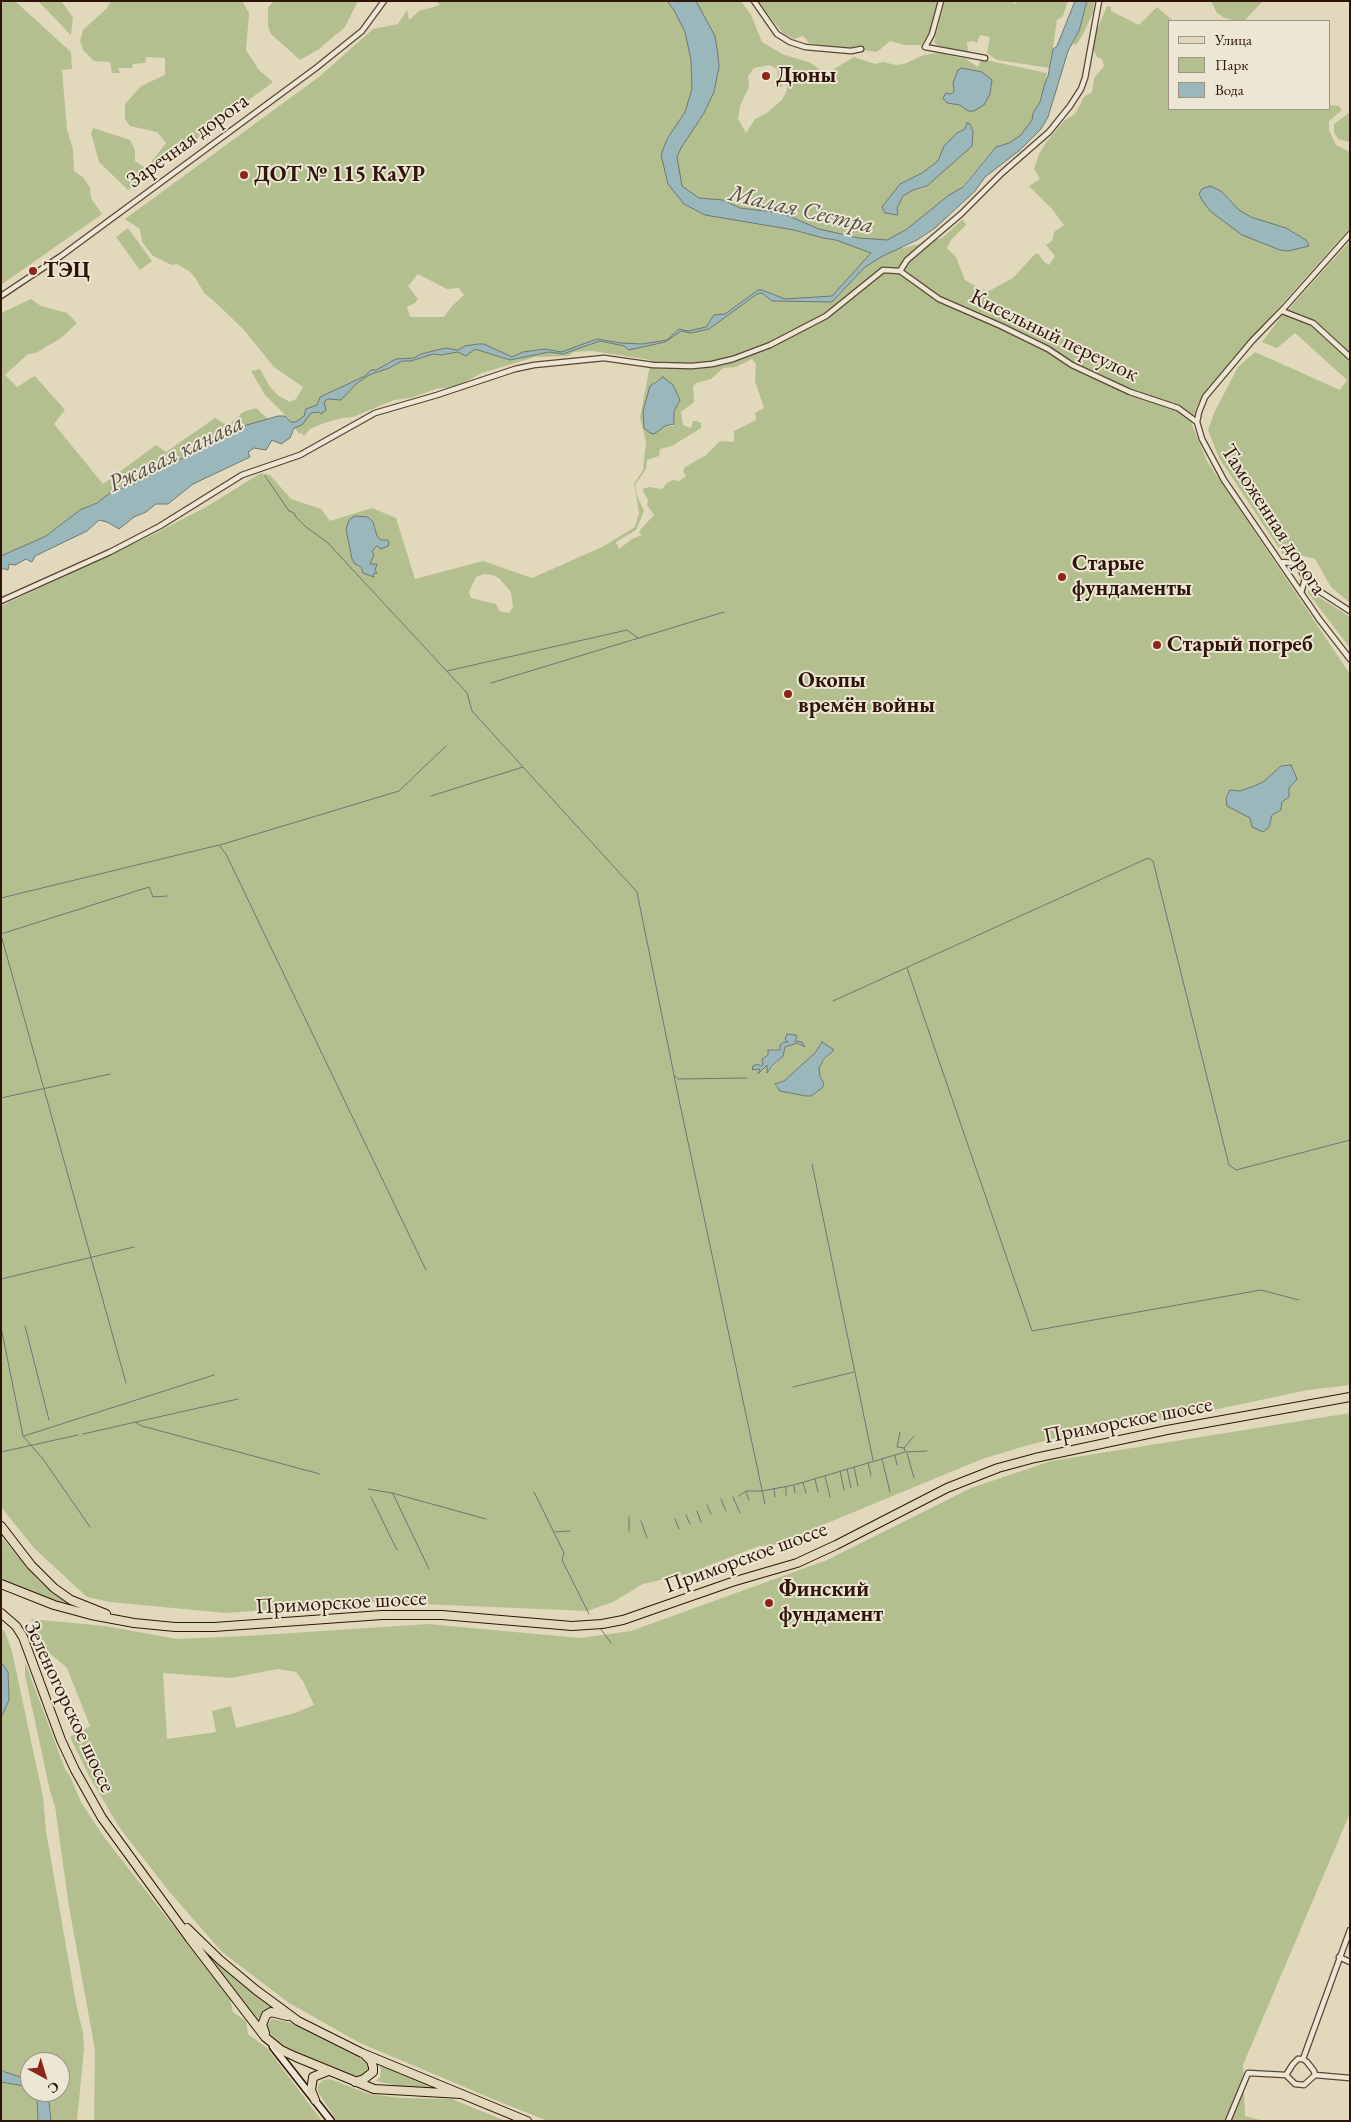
<!DOCTYPE html>
<html>
<head>
<meta charset="utf-8">
<style>
	body { margin:0 }
	#map { position:relative; width:1351px; height:2122px; overflow:hidden; background:#e2d9bd; font-family:"EB Garamond",serif }
	canvas { display:block }
	.frame { position:absolute; inset:0; border:2px solid #301407; pointer-events:none }
	.legend { position:absolute; left:1168px; top:20px; width:162px; height:90px; box-sizing:border-box; background:#ece6d4; border:1px solid #a19282; margin:0; padding:6px 9px; list-style:none; font-size:15px; color:#301407 }
	.legend li { display:flex; align-items:center; gap:10px; height:25px }
	.legend b { width:25px; border:1px solid #a19282 }
	.north { position:absolute; left:20px; top:2052px; width:50px; height:50px; box-sizing:border-box; background:#ece6d4; border:1px solid #a19282; border-radius:50%; rotate:141deg; font-size:14px; font-weight:700; line-height:20px; text-align:center; color:#301407 }
	.north::after { content:''; display:block; margin:auto; width:18px; height:22px; background:#8f2418; clip-path:polygon(50% 0,100% 100%,50% 72%,0 100%) }
</style>
</head>
<body>
<div id="map">
<canvas width="1351" height="2122"></canvas>
<div class="frame"></div>
<ul class="legend">
<li><b style="height:6px;background:#e2d9bd"></b>Улица</li>
<li><b style="height:14px;background:#b4bf90"></b>Парк</li>
<li><b style="height:14px;background:#9ab7bc"></b>Вода</li>
</ul>
<div class="north">С</div>
</div>
<script>
const g = document.querySelector('canvas').getContext('2d');
g.lineJoin = 'round';
function fill(path, color) { g.fillStyle = color; g.fill(path, 'evenodd'); }
const toPath = rows => new Path2D(rows.map(r => 'M' + r).join(''));
function strokePath(path, color, width, dash) { g.strokeStyle = color; g.lineWidth = width; g.lineCap = dash ? 'butt' : 'round'; g.setLineDash(dash || []); g.stroke(path); }
function label(font, color, halo, rows, align = 'center') {
  g.font = font + ' "EB Garamond",serif'; g.lineWidth = 4; g.setLineDash([]); g.textBaseline = 'middle'; g.strokeStyle = halo; g.fillStyle = color; for (const [text, x, y, turn = 0] of rows) {
    g.save(); g.translate(x, y); g.rotate((+turn || 0) * Math.PI / 180); g.textAlign = isNaN(turn) ? turn : align; if (halo) g.strokeText(text, 0, 0); g.fillText(text, 0, 0); g.restore();
  }
}
fill(toPath([
	[1,1,16,2,71,52,72,69,62,70,67,129,73,150,74,171,83,177,90,188,91,198,102,214,1,285],
	[38,1,61,1,73,17,71,35],
	[111,1,242,1,249,13,246,50,259,70,273,82,128,190,99,162,91,133,93,128,130,140,135,150,135,161,144,167,149,165,166,143,157,132,130,126,125,119,125,104,141,86,165,75,165,58,146,57,145,63,133,64,132,68,118,68,120,73,112,73,110,62,94,61,83,50,80,41,83,30,107,8],
	[274,1,358,1,345,27,319,49,300,60,271,34,268,26,268,7],
	[436,1,741,1,751,15,762,42,782,54,811,63,820,70,817,74,822,76,854,57,875,64,883,62,896,65,904,64,924,55,937,53,966,59,978,67,981,59,1047,73,1043,96,1031,122,1018,139,994,149,955,195,919,221,895,236,903,248,942,238,963,219,966,225,951,240,947,248,956,257,965,280,987,292,1013,278,1034,255,1038,253,1044,262,1049,265,1055,256,1046,245,1052,241,1054,232,1064,225,1052,209,1029,186,1040,179,1034,169,1039,154,1047,141,1064,121,1075,114,1084,97,1092,92,1094,78,1104,66,1102,59,1097,57,1094,51,1094,37,1107,6,1111,7,1111,11,1139,25,1157,7,1173,21,1170,21,1170,109,1330,109,1330,105,1339,106,1342,110,1329,121,1329,130,1336,145,1350,152,1350,228,1246,344,1203,396,1196,408,1192,425,1207,461,1350,674,1350,1385,1308,1390,1166,1420,1120,1422,1029,1445,982,1459,772,1546,759,1546,687,1574,643,1584,613,1602,587,1611,375,1602,226,1613,110,1602,87,1597,35,1549,1,1507,1,606,150,536,206,507,261,473,270,475,291,499,321,509,330,521,372,508,396,518,415,579,483,561,532,578,602,547,635,527,639,513,634,484,643,470,646,442,640,418,651,360,592,351,574,352,568,356,535,357,482,373,457,386,436,389,410,398,394,400,353,417,342,418,324,423,310,429,304,436,300,432,300,435,294,427,296,426,265,395,251,371,260,369,270,387,279,396,290,402,296,399,303,387,274,367,244,330,213,300,204,293,196,279,189,271,177,264,172,265,153,256,142,242,140,229,125,219,320,76,373,29,398,24,407,10,409,20,419,11,440,5],
	[770,65,778,70,777,80,774,88,781,87,786,81,787,90,782,100,767,113,755,119,746,133,738,119,740,106,749,87,748,76,754,68],
	[962,68,982,72,992,85,984,105,974,111,960,105,947,103,946,93,950,94,954,92,953,83,958,70],
	[967,123,970,124,973,131,931,182,924,188,913,190,903,196,897,208,882,209,900,184,922,173,938,161,941,154,957,133,965,129],
	[418,274,447,289,459,288,464,295,452,306,444,317,410,317,407,307,415,303,418,299,408,286],
	[752,359,756,364,755,381,764,408,755,413,756,420,734,431,734,442,720,441,706,455,685,467,683,471,686,476,679,481,673,480,667,483,662,489,649,487,642,489,648,500,647,505,654,515,641,529,639,533,642,535,632,539,619,549,616,542,636,530,644,511,637,496,635,485,646,469,647,460,659,456,660,449,672,446,701,428,701,423,697,421,693,421,691,428,683,425,681,412,694,402,693,386,696,383,711,379,723,368,736,367],
	[656,380,661,380,673,386,678,395,679,401,674,411,675,422,673,426,645,428,643,411,651,386],
	[373,522,377,536,381,540,387,540,372,551,374,555,369,564,376,564,374,577,365,573,352,559,346,528],
	[484,574,492,575,499,578,511,592,513,607,509,613,499,611,496,604,471,598,469,592,476,577],
	[1270,777,1289,797,1282,802,1281,810,1272,815,1269,827,1227,806,1230,790,1240,791,1263,782],
	[787,1034,795,1035,797,1036,795,1041,804,1047,797,1043,790,1044,785,1047,783,1056,768,1072,767,1065,759,1074,760,1069,752,1068,756,1065,762,1066,765,1056,775,1049,779,1051,780,1045,788,1042,786,1039],
	[820,1044,830,1054,821,1064,818,1072,824,1083,806,1096,780,1091,775,1085,784,1081,815,1053],
	[757,1,939,1,931,28,921,45,905,45,890,41,877,52,809,43,803,36,794,39,783,33],
	[945,1,1011,1,1015,4,1017,1,1068,1,1063,16,1057,20,1050,68,997,60,987,53,990,37,980,35,977,43,974,41,967,42,968,52,940,48,934,42],
	[1087,1,1094,1,1093,13,1082,36,1076,45,1073,44,1079,31],
	[1211,1,1263,1,1245,20,1235,21,1223,17,1217,13],
	[1350,112,1350,142,1349,142,1338,139,1334,132,1334,124],
	[128,228,152,261,140,270,116,237],
	[1350,241,1350,353,1316,322,1288,310],
	[31,299,41,306,67,313,77,323,61,338,36,353,28,354,5,375,17,387,35,376,65,410,54,424,103,484,156,445,166,452,215,418,228,426,243,412,256,408,269,420,233,429,204,444,188,456,170,463,134,484,111,492,97,503,80,510,46,536,1,556,1,313],
	[1283,314,1311,325,1350,360,1350,603,1331,587,1315,559,1304,556,1284,556,1219,458,1208,430,1214,413,1238,367,1255,352,1340,390,1347,380,1295,333,1277,348,1262,342],
	[1308,590,1350,617,1350,648,1308,593],
	[1350,1413,1350,1813,1243,2065,1245,2116,1264,2121,548,2121,507,2105,360,2043,289,2003,222,1952,168,1890,119,1827,89,1776,70,1737,90,1726,67,1668,40,1645,31,1619,105,1626,177,1639,247,1636,428,1624,580,1638,631,1631,827,1560,971,1488,1051,1461],
	[278,1669,296,1672,303,1681,314,1705,295,1713,236,1728,231,1706,212,1711,216,1732,167,1739,163,1673,231,1678],
	[1,1539,3,1539,29,1570,41,1583,78,1608,59,1604,25,1591,1,1579],
	[1,1628,5,1632,12,1651,43,1797,46,1831,76,2003,83,2033,84,2049,77,2121,51,2121,51,2110,43,2092,60,2092,60,2062,30,2062,30,2080,5,2072,1,2069,1,1718,9,1700,8,1672,1,1662],
	[25,1662,65,1769,70,1776,81,1802,104,1837,230,1999,233,2012,246,2021,248,2034,267,2048,322,2121,94,2121,95,2050,69,1907,55,1806,50,1791,25,1675],
	[183,1927,221,1965,273,2008,267,2010,260,2016,258,2021],
	[272,2019,292,2023,359,2057,368,2066,368,2071,363,2075,354,2077,329,2068,286,2047,268,2032,268,2024],
	[379,2065,439,2089,399,2086,376,2081,380,2077,381,2070],
	[330,2079,369,2094,402,2098,452,2099,506,2121,337,2121,318,2092,318,2085,323,2080],
	[1,2082,24,2086,30,2089,30,2092,33,2092,37,2099,38,2121,1,2121]
]), '#b4bf90');
const water = toPath([
	[667,1,696,1,715,36,718,55,719,67,714,92,704,113,681,148,677,157,682,186,699,198,723,200,740,208,782,213,819,229,859,238,887,240,907,229,949,195,963,187,996,147,1009,143,1021,135,1032,120,1033,113,1040,102,1045,83,1048,76,1053,49,1057,46,1075,1,1087,1,1079,31,1068,51,1048,117,1041,129,1020,150,985,177,975,191,935,228,917,240,883,256,865,267,832,302,772,301,762,293,757,294,709,329,691,333,681,331,665,342,629,350,624,346,600,341,563,354,549,352,510,360,475,349,466,356,458,352,441,355,433,354,411,361,402,361,389,368,369,375,356,384,341,400,328,399,324,402,326,410,321,414,319,412,311,413,302,425,294,428,290,438,281,444,272,440,266,450,254,448,248,452,250,457,193,484,168,504,156,504,146,512,134,517,119,529,107,522,99,520,87,531,35,556,32,562,26,559,15,565,9,564,8,570,1,568,1,556,46,536,80,510,97,503,111,492,134,484,170,463,188,456,204,444,224,435,225,427,233,429,278,416,285,416,291,422,296,422,304,416,306,409,317,405,320,397,365,376,371,370,376,370,396,359,414,358,421,354,445,348,458,350,465,346,478,344,484,344,512,357,523,352,545,349,561,352,597,339,621,343,642,344,667,340,679,329,688,331,706,327,714,315,725,314,758,290,762,290,785,299,832,296,871,253,836,240,823,238,794,230,705,215,684,204,668,184,661,155,667,139,685,112,692,89,691,60,685,32,674,10,667,1],
	[962,68,982,72,992,80,990,94,984,105,974,111,968,111,960,105,947,103,943,98,946,93,950,94,954,92,953,83,958,70,962,68],
	[967,123,970,124,973,131,972,146,927,186,913,190,903,196,897,208,898,215,885,213,882,207,900,184,922,173,938,161,944,146,957,133,965,129,967,123],
	[1210,186,1221,191,1239,210,1251,217,1286,228,1306,240,1309,246,1288,251,1280,250,1242,235,1210,211,1202,200,1199,194,1202,189,1210,186],
	[663,377,673,385,680,400,674,411,674,424,665,426,654,434,650,433,644,428,643,411,650,386,663,377],
	[355,516,368,517,373,522,377,536,381,540,388,540,389,542,388,546,381,549,377,546,372,551,374,555,370,564,377,564,375,570,377,573,373,574,374,577,363,573,361,567,355,564,352,559,346,529,349,520,355,516],
	[1291,765,1297,779,1289,788,1289,797,1282,802,1281,810,1272,815,1269,827,1263,832,1252,827,1250,818,1227,806,1226,798,1230,790,1240,791,1254,786,1263,782,1281,766,1291,765],
	[787,1034,795,1035,797,1036,795,1041,802,1042,805,1047,797,1043,785,1047,783,1056,772,1066,767,1073,767,1065,758,1074,760,1069,752,1070,753,1066,757,1064,761,1066,763,1065,762,1059,768,1055,768,1050,780,1050,780,1045,784,1042,788,1042,785,1039,787,1034],
	[822,1042,834,1050,824,1059,819,1068,820,1077,824,1083,822,1088,811,1096,806,1096,780,1091,775,1084,784,1081,815,1053,822,1042],
	[1,1662,8,1672,9,1700,1,1718,1,1662],
	[1,2069,5,2072,30,2080,30,2089,24,2086,1,2082,1,2069],
	[33,2092,44,2093,49,2101,51,2121,38,2121,37,2099,33,2092]
]);
fill(water, '#9ab7bc');
strokePath(water, '#707674', 1);
strokePath(toPath([
	[265,476,289,511,294,513,296,517,306,527,327,542,467,693,472,711,637,892,674,1075,678,1079,747,1078],
	[447,671,627,630,638,638],
	[491,683,724,612],
	[431,796,523,767],
	[220,845,399,791,446,746],
	[1,898,219,845,226,854,426,1270],
	[1,934,149,887,153,897,167,896],
	[1,935,126,1383],
	[907,968,1032,1331,1261,1290,1299,1300],
	[833,1001,1148,858,1153,861,1229,1165,1236,1170,1350,1140],
	[674,1076,765,1504],
	[1,1098,110,1074],
	[812,1164,873,1460],
	[1,1279,134,1247],
	[25,1326,49,1420],
	[1,1327,23,1436,43,1459,90,1527],
	[793,1387,854,1372],
	[135,1422,142,1426,320,1474],
	[900,1432,897,1447,904,1448],
	[83,1434,238,1399],
	[24,1436,214,1375],
	[905,1451,904,1448,914,1436],
	[1,1452,78,1435],
	[907,1453,914,1478],
	[895,1456,897,1465],
	[882,1459,890,1492],
	[868,1463,871,1475],
	[854,1467,858,1486],
	[847,1469,851,1488],
	[840,1471,844,1490],
	[825,1476,830,1497],
	[815,1479,818,1492],
	[803,1483,806,1493],
	[794,1486,795,1493],
	[786,1487,786,1495],
	[368,1489,392,1493,486,1519],
	[774,1489,775,1497],
	[534,1492,564,1553,562,1560,589,1614],
	[746,1492,749,1500],
	[393,1494,429,1569],
	[739,1496,746,1491,762,1491,794,1485,905,1452,927,1451],
	[371,1497,397,1550],
	[733,1497,740,1513],
	[721,1499,726,1511],
	[707,1505,711,1514],
	[697,1511,701,1522],
	[686,1515,690,1524],
	[675,1519,679,1529],
	[641,1521,647,1538],
	[629,1531,629,1517],
	[555,1532,570,1531],
	[600,1628,611,1643]
]), '#707674', 1);
const minor = toPath([
	[754,1,777,34,790,42,805,47,851,51,861,49],
	[941,1,932,34,925,47,985,58],
	[1350,234,1285,307,1252,341,1205,397,1199,412,1197,422,1202,439,1224,480,1319,619,1350,659],
	[900,271,907,260,961,214,1002,173,1049,132,1070,106,1081,89,1085,78,1099,1],
	[1,296,61,256,316,68,362,31,384,1],
	[1282,311,1313,323,1350,357],
	[1281,562,1294,563,1300,568,1305,579,1301,593],
	[1305,579,1319,591,1350,611],
	[1,601,110,552,160,526,242,475,300,455,375,413,437,395,515,369,534,365,604,358,653,365,692,366,712,364,733,359,770,345,826,316,883,270,900,271,939,299,1001,326,1048,349,1072,365,1130,392,1178,408,1197,422],
	[1339,1957,1350,1962],
	[1298,2059,1303,2059,1307,2062,1314,2071,1315,2075,1304,2085,1295,2084,1286,2075,1293,2064,1298,2059],
	[1303,2059,1350,1930],
	[1315,2075,1350,2078],
	[1228,2121,1248,2073,1286,2075]
]);
const secondary = toPath([
	[273,2047,331,2121]
]);
const primary = toPath([
	[1,1526,31,1565,54,1588,71,1600,106,1614],
	[1,1584,54,1605,91,1615,134,1623,175,1627,214,1627,382,1615,442,1615,572,1626,602,1624,623,1620,732,1582,797,1563,836,1545,947,1488,998,1468,1035,1458,1167,1430,1350,1397]
]);
const trunk = toPath([
	[1,1613,16,1626,23,1637,61,1740,75,1770,102,1818,190,1939,265,2037,281,2050,296,2057,374,2089,461,2094],
	[187,1928,220,1960,256,1990,298,2021,362,2053,527,2121],
	[265,2033,262,2025,266,2015,271,2012,287,2016],
	[355,2082,364,2079,373,2072,373,2067,371,2061,365,2055],
	[315,2100,311,2090,313,2077,328,2071]
]);
strokePath(minor, '#5c4534', 7);
strokePath(secondary, '#301407', 9);
strokePath(primary, '#301407', 10);
strokePath(trunk, '#301407', 10);
strokePath(minor, '#ece6d4', 4.5);
strokePath(secondary, '#ece6d4', 6);
strokePath(primary, '#e2d9bd', 8);
strokePath(trunk, '#e2d9bd', 8);
for (const [x, y, r, color] of [
	[766,76,5,"#8f2418"],
	[244,175,5,"#8f2418"],
	[33,271,5,"#8f2418"],
	[1062,577,5,"#8f2418"],
	[1157,645,5,"#8f2418"],
	[788,694,5,"#8f2418"],
	[769,1603,5,"#8f2418"]
]) { const dot = new Path2D(); dot.arc(x, y, r, 0, 2 * Math.PI); g.fillStyle = color; g.fill(dot); strokePath(dot, '#ece6d4', 2); }
label('bold 22px', '#301407', '#ece6d4', [
	["Дюны",776,76],
	["ДОТ № 115 КаУР",254,175],
	["ТЭЦ",43,271],
	["Старые",1072,564],
	["фундаменты",1072,589],
	["Старый погреб",1167,645],
	["Окопы",798,681],
	["времён войны",798,706],
	["Финский",779,1590],
	["фундамент",779,1615]
], 'left');
label('22px', '#301407', '#ece6d4', [
	["Заречная дорога",188,141,-36],
	["Кисельный переулок",1054,336,26],
	["Таможенная дорога",1273,520,57],
	["Приморское шоссе",1128,1421,-11],
	["Приморское шоссе",746,1558,-20],
	["Приморское шоссе",341,1603,-3],
	["Зеленогорское шоссе",69,1707,65]
]);
label('italic 24px', '#554d46', '#ece6d4', [
	["Малая Сестра",801,210,13],
	["Ржавая канава",176,454,-26]
]);
</script>
</body>
</html>
